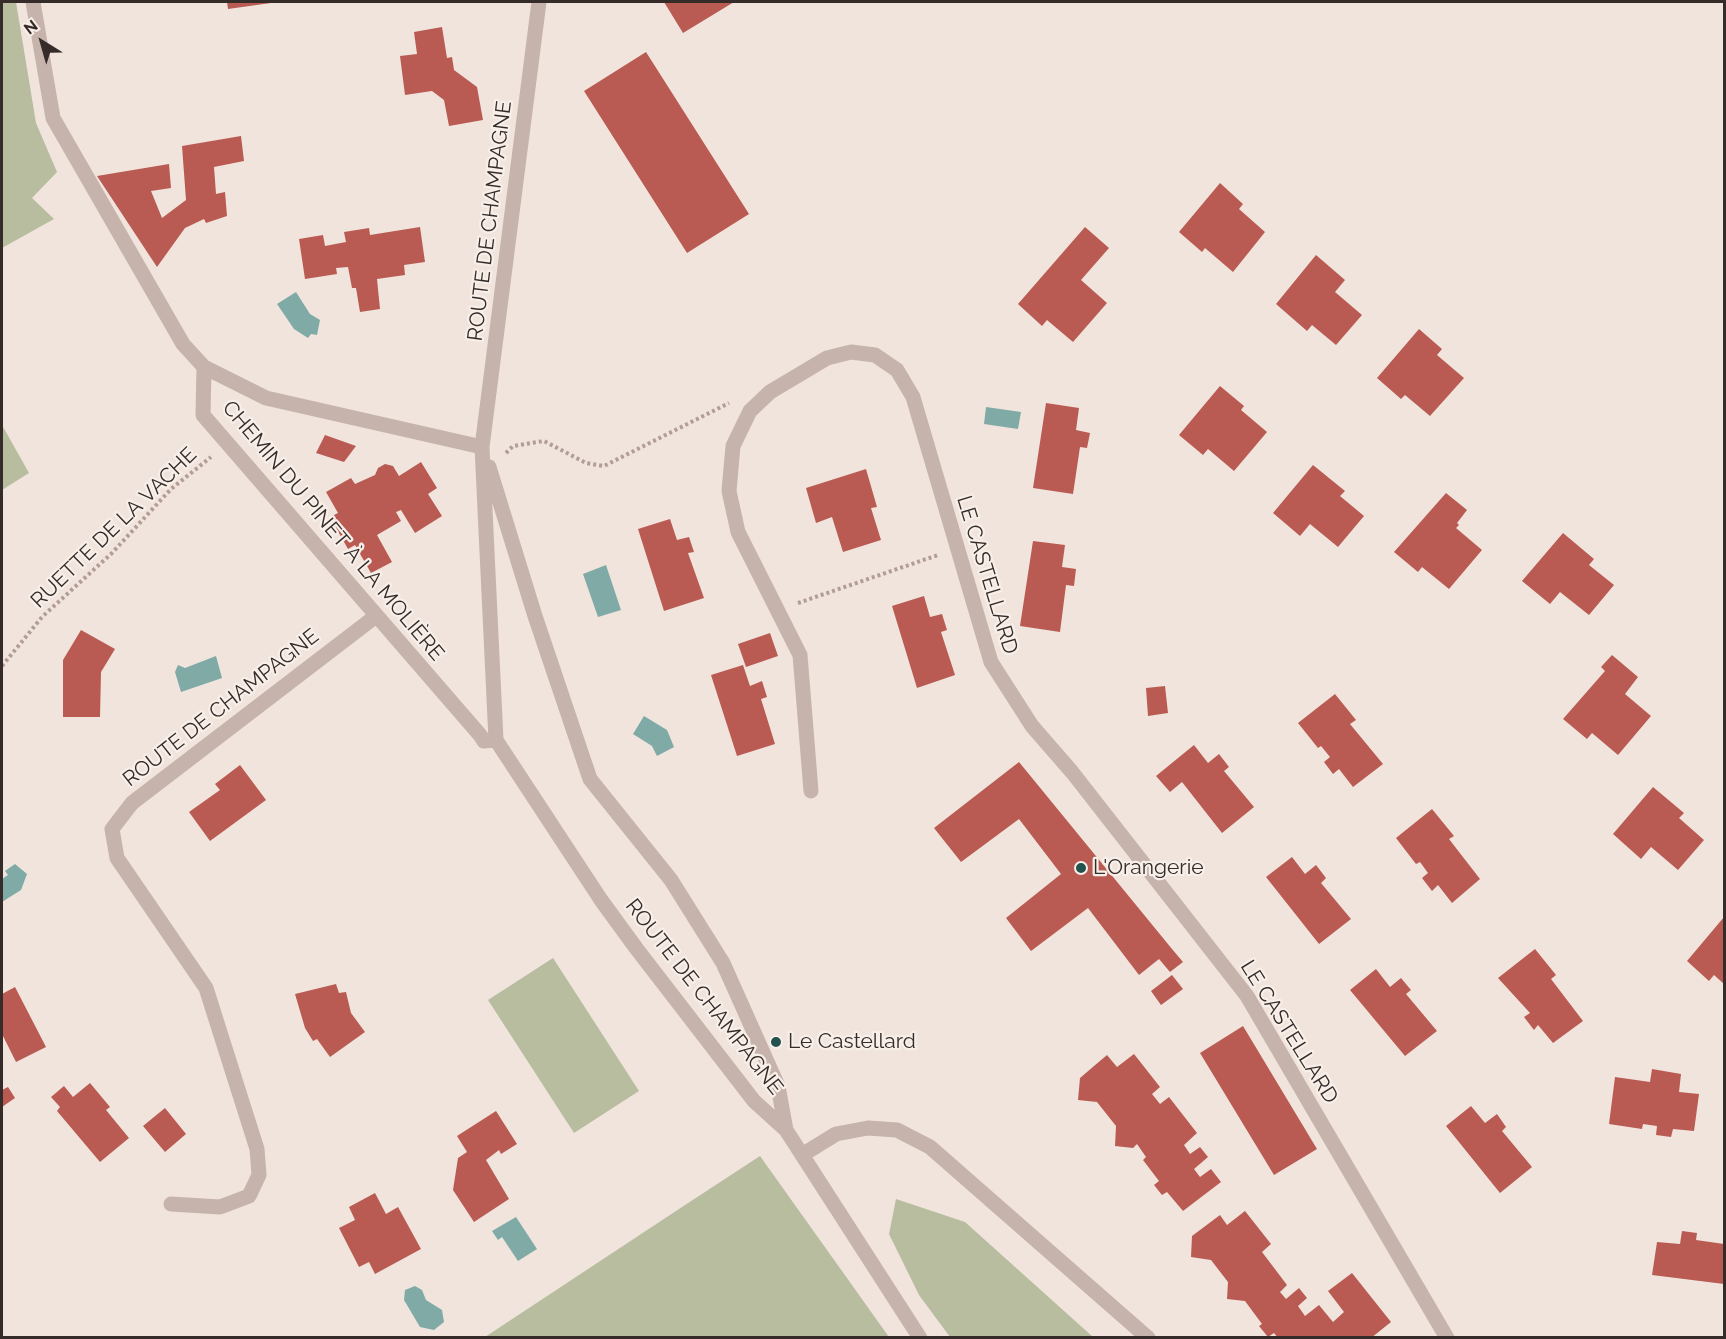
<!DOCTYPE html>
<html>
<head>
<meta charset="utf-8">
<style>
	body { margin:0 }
	#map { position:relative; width:1726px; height:1339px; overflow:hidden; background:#f0e4dd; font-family:Raleway,sans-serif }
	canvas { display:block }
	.frame { position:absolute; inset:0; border:3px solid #352b29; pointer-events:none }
	.north { position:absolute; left:12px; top:12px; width:60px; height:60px; -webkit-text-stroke:4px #f8efe9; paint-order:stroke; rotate:323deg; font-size:16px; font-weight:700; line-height:24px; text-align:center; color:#352b29 }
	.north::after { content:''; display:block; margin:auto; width:21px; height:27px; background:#352b29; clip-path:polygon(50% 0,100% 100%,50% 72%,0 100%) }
</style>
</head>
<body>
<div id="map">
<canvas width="1726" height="1339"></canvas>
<div class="frame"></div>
<div class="north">N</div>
</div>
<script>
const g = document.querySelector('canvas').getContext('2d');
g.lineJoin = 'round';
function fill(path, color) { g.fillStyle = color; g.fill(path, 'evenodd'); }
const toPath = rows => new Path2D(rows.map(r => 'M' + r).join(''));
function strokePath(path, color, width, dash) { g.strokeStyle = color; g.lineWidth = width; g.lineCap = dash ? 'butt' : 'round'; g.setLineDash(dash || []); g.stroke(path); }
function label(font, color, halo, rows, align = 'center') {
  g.font = font + ' Raleway,sans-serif'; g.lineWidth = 4.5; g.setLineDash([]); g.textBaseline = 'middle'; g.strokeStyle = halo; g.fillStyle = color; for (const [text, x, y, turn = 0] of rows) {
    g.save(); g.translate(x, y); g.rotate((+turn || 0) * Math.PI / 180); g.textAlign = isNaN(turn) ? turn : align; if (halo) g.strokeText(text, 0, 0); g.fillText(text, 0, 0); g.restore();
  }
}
fill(toPath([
	[2,2,16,2,36,123,57,172,32,198,54,219,2,248],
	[2,425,29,473,2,490],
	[553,958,639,1091,574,1133,488,1000],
	[760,1156,889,1337,485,1337,682,1207],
	[896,1199,965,1222,1093,1337,950,1337,919,1295,889,1234]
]), '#b8bd9f');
fill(toPath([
	[296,292,310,314,320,320,317,335,311,334,308,338,294,329,277,304],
	[986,407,1021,412,1018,429,984,424],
	[606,565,621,610,598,617,583,574],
	[216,656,222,678,181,692,175,672,178,665,185,668],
	[644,716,667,730,674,747,657,756,652,746,633,734],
	[15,864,27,874,21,890,2,902,2,879,8,875,5,871],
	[516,1217,537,1249,518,1261,502,1237,498,1240,492,1231],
	[415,1286,422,1290,426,1300,442,1310,444,1322,434,1330,420,1327,404,1300,405,1290]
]), '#7faaa5');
fill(toPath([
	[227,2,271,2,271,3,228,9],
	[664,2,734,2,683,33],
	[442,27,447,58,452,57,454,70,477,87,483,120,449,126,444,100,432,91,405,95,400,56,417,54,414,32],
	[646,52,749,214,687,253,584,91],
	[241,136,244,161,214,167,216,194,225,192,227,216,206,223,204,219,185,228,157,267,97,176,169,164,171,188,151,191,162,218,186,200,182,146],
	[1220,183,1243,204,1239,209,1265,232,1233,272,1205,248,1202,252,1179,232],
	[420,227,425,262,404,265,405,275,377,279,380,309,360,312,356,288,352,288,348,267,336,268,337,274,305,279,299,239,323,235,325,246,346,242,344,232,369,228,370,235],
	[1085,227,1109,248,1081,280,1107,303,1073,342,1047,320,1042,326,1018,304],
	[1316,255,1345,280,1335,292,1362,315,1336,345,1312,325,1307,331,1276,304],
	[1419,329,1442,349,1437,355,1464,378,1430,416,1405,395,1401,399,1377,378],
	[1220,386,1244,406,1241,410,1267,432,1234,471,1208,449,1203,455,1179,435],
	[1046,403,1079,408,1076,430,1090,433,1087,448,1080,447,1073,494,1033,488],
	[325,435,356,446,344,462,316,453],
	[421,462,437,488,428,494,442,516,415,533,401,510,396,512,401,521,377,535,392,562,371,573,355,545,348,549,330,517,338,513,326,492,351,478,355,484,375,475,378,468,385,464,393,466,399,476],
	[1313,465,1345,491,1340,496,1364,516,1338,547,1310,524,1300,536,1273,513],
	[866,469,877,507,871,508,881,540,843,552,832,517,816,523,806,488],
	[1446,493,1467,510,1457,523,1459,525,1456,528,1482,550,1449,589,1422,567,1418,572,1394,552],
	[670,519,677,540,689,537,694,552,688,553,704,598,664,611,638,529],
	[1563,533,1594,559,1589,565,1614,585,1589,615,1560,592,1550,604,1522,581],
	[1033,541,1065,545,1062,567,1076,569,1074,586,1066,585,1060,632,1020,626],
	[924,596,930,617,942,614,947,630,941,632,955,675,917,688,892,606],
	[81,630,115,649,101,672,100,717,63,717,63,660],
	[770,633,778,656,746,667,738,644],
	[1612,655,1638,677,1625,694,1651,716,1618,755,1592,733,1587,739,1563,719,1605,671,1601,667],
	[743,665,750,686,762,681,767,697,761,699,775,744,737,756,711,675],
	[1165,686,1168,713,1148,716,1146,688],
	[1335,694,1356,720,1350,724,1383,764,1353,787,1339,769,1333,774,1324,762,1330,757,1321,746,1318,748,1298,723],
	[1194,745,1208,763,1219,754,1229,767,1224,771,1254,807,1222,833,1182,782,1170,792,1156,776],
	[1019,762,1172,949,1183,962,1170,972,1159,959,1139,975,1088,908,1031,951,1006,918,1061,874,1019,819,961,862,934,828],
	[240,765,266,800,210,841,189,812,220,790,215,784],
	[1653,787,1684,813,1679,818,1704,840,1678,870,1651,847,1641,859,1613,834],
	[1432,809,1454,836,1449,839,1480,879,1452,903,1438,885,1432,891,1422,878,1428,873,1420,862,1416,864,1396,838],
	[1292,857,1305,874,1316,865,1326,878,1321,883,1351,919,1319,944,1266,877],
	[1724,917,1724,984,1714,975,1709,981,1687,961],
	[1535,949,1556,975,1551,979,1583,1021,1553,1043,1538,1025,1534,1030,1524,1017,1530,1013,1498,978],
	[1376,969,1390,987,1401,978,1411,990,1406,994,1437,1031,1405,1056,1350,990],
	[1172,975,1183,989,1161,1005,1151,991],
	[336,984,339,993,346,992,351,1013,365,1032,330,1057,317,1039,313,1041,305,1028,295,994],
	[15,987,46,1047,16,1062,2,1034,2,994],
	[1243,1026,1317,1149,1274,1175,1200,1053],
	[1134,1054,1160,1087,1152,1094,1160,1104,1169,1097,1197,1133,1184,1145,1190,1154,1200,1147,1208,1157,1194,1169,1200,1177,1211,1169,1221,1182,1183,1211,1167,1192,1162,1195,1154,1185,1159,1181,1143,1160,1146,1157,1137,1144,1133,1148,1115,1146,1116,1126,1097,1102,1078,1100,1080,1078,1094,1066,1107,1055,1117,1067],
	[1652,1069,1681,1074,1679,1092,1699,1094,1694,1131,1673,1129,1671,1137,1656,1135,1657,1126,1643,1124,1642,1129,1609,1124,1615,1077,1650,1082],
	[90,1083,110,1107,106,1110,129,1138,100,1162,57,1111,60,1107,51,1097,64,1086,73,1097],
	[8,1087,15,1098,2,1107,2,1090],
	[1471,1106,1485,1123,1497,1114,1506,1127,1502,1131,1532,1167,1500,1193,1446,1126],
	[165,1108,186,1134,165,1152,143,1126],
	[496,1111,517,1144,501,1154,499,1150,486,1160,509,1199,474,1222,453,1190,458,1158,467,1152,457,1136],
	[375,1193,386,1214,398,1207,421,1249,375,1274,369,1262,359,1267,339,1228,355,1220,349,1207],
	[1245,1211,1271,1244,1262,1252,1287,1285,1280,1292,1286,1299,1299,1288,1307,1298,1298,1306,1305,1316,1319,1305,1333,1322,1344,1312,1328,1291,1352,1273,1391,1322,1371,1338,1278,1338,1274,1333,1268,1337,1259,1326,1262,1324,1245,1301,1227,1299,1228,1282,1211,1260,1191,1257,1192,1236,1220,1215,1227,1225],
	[1682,1231,1697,1233,1696,1240,1724,1244,1724,1284,1652,1275,1657,1242,1680,1244]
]), '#b95b52');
strokePath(toPath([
	[506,453,513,446,544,441,586,463,604,466,729,403],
	[798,603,938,555],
	[2,666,42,617,112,553,171,489,211,457]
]), '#b29d95', 4, [3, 3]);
strokePath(toPath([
	[33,2,53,118,183,344,204,367,266,398,482,447],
	[539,2,482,447,496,740,601,900,636,948,754,1101,786,1130,920,1338],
	[204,367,203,415,480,735,484,741,496,740],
	[489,467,535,616,590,779,671,880,723,963,778,1086,786,1130],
	[811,791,800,655,738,532,729,491,733,446,750,411,770,392,827,358,851,352,875,355,897,370,913,397,991,662,1032,726,1072,772,1247,996,1447,1338],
	[802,1155,836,1134,868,1128,897,1130,930,1147,1148,1338],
	[171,1204,220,1207,249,1196,259,1175,257,1149,206,988,117,858,112,829,132,803,376,616]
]), '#c6b3ab', 15);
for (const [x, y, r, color] of [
	[1081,868,6,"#23524e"],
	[776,1042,6,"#23524e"]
]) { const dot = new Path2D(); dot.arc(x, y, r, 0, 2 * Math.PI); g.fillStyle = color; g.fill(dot); strokePath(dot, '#f8efe9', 2); }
label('21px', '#352b29', '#f8efe9', [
	["ROUTE DE CHAMPAGNE",490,221,-83],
	["RUETTE DE LA VACHE",114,528,-44],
	["CHEMIN DU PINET À LA MOLIÈRE",333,531,50],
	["LE CASTELLARD",987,575,73],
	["ROUTE DE CHAMPAGNE",221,708,-38],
	["ROUTE DE CHAMPAGNE",704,997,52],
	["LE CASTELLARD",1289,1032,58]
]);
label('21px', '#352b29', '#f8efe9', [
	["L'Orangerie",1093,868],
	["Le Castellard",788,1042]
], 'left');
</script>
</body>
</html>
